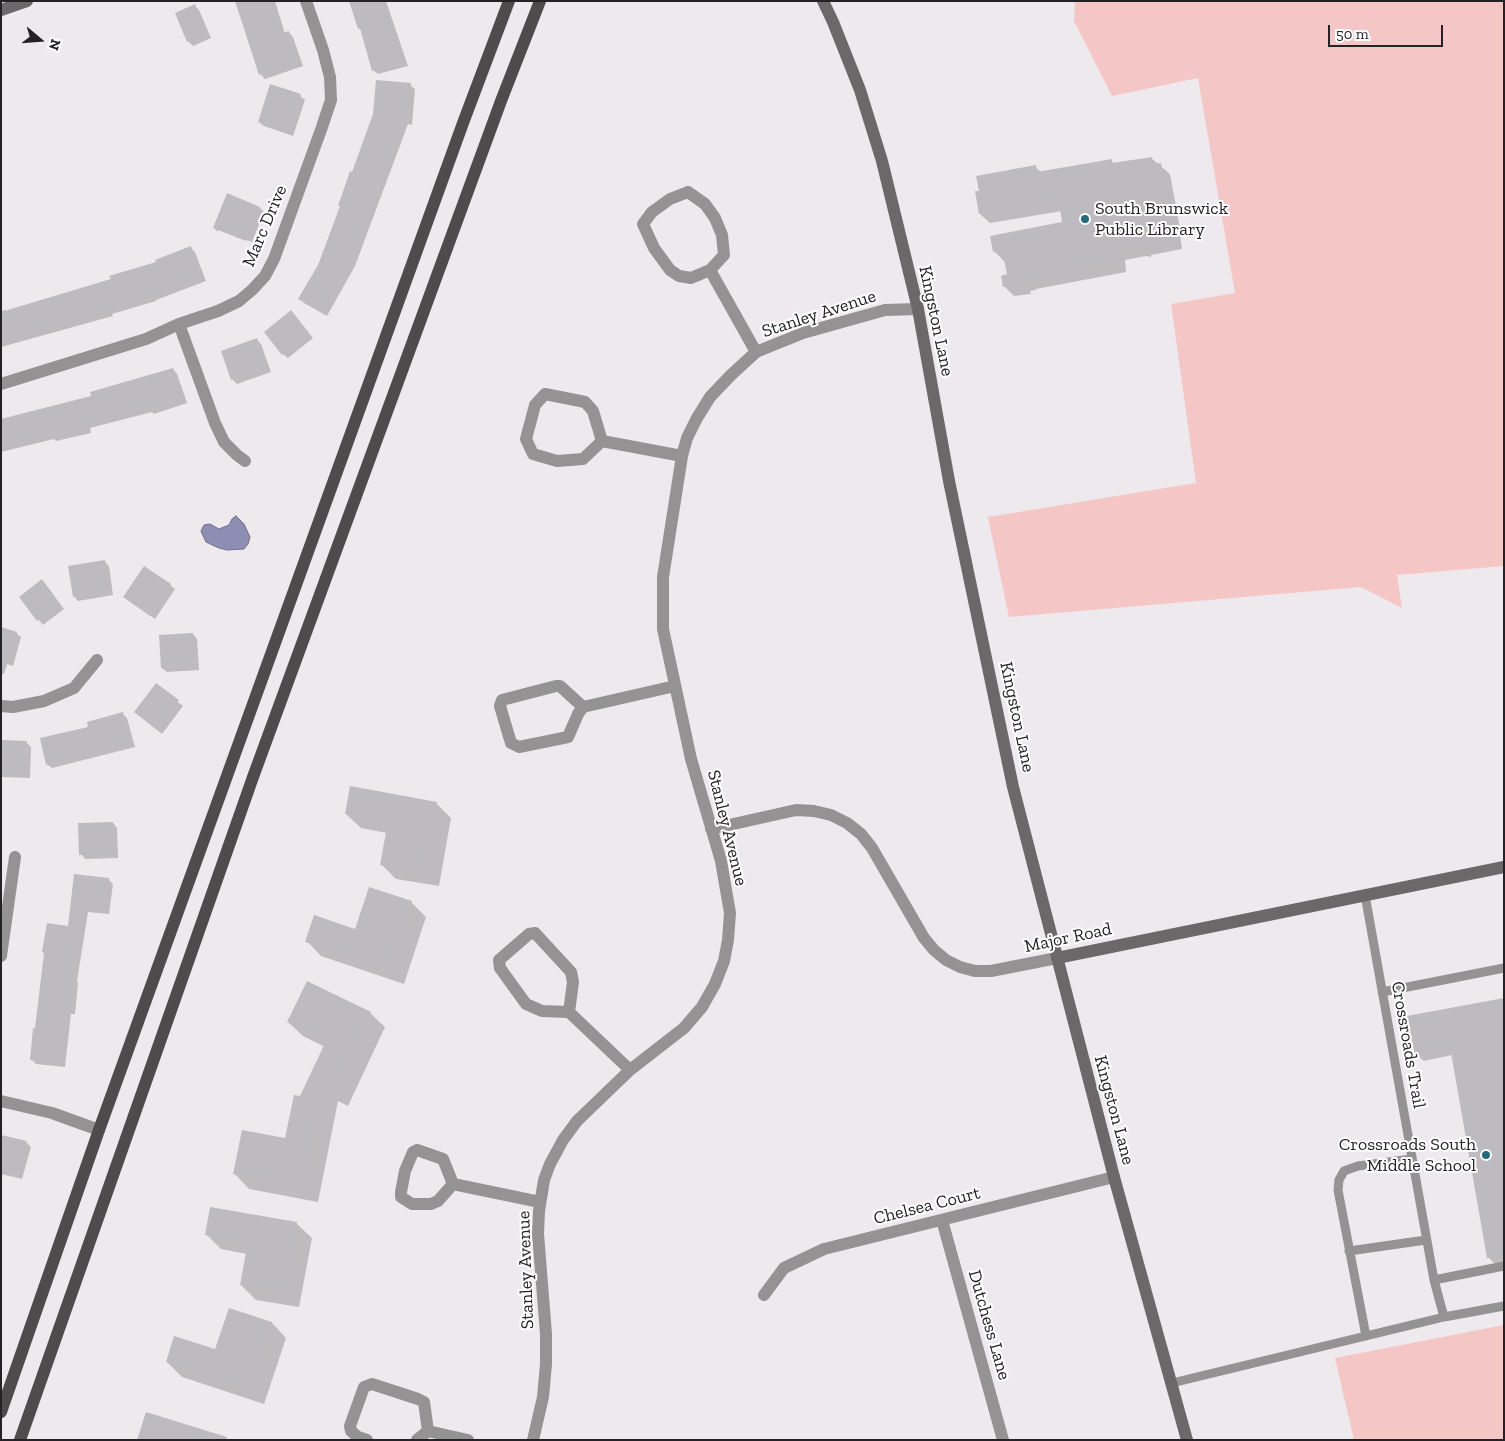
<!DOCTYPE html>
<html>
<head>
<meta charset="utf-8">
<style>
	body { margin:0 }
	#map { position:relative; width:1505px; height:1441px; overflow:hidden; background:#eee9ed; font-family:"Zilla Slab",serif }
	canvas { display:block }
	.frame { position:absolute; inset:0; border:2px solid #242224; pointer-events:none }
	.north { position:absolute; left:15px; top:15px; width:50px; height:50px; -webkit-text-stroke:4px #fff; paint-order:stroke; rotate:108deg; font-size:14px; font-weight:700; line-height:20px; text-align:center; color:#242224 }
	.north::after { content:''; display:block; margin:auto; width:18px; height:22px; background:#242224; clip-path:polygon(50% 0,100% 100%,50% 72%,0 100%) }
	.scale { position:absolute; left:1328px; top:25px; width:115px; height:22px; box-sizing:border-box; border:2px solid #242224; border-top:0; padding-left:6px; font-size:15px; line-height:18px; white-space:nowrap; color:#242224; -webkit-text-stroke:4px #fff; paint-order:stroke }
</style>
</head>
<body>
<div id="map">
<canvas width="1505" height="1441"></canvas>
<div class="frame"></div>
<div class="north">N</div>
<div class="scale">50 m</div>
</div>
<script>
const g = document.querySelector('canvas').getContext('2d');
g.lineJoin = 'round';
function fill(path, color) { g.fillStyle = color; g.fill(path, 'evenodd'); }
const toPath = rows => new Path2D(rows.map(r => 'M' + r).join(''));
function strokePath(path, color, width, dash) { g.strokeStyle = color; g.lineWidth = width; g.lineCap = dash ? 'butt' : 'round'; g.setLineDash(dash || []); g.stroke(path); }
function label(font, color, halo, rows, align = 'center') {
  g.font = font + ' "Zilla Slab",serif'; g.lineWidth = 4; g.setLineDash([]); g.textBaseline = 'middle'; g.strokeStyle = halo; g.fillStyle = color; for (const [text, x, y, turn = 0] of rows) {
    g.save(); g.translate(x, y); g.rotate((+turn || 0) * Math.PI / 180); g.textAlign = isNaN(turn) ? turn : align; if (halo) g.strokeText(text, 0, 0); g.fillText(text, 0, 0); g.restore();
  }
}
fill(toPath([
	[1075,1,1504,1,1504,566,1397,575,1402,608,1361,587,1009,617,988,517,1196,483,1171,304,1235,293,1198,78,1112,96,1074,21],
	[1504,1325,1504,1440,1354,1440,1335,1358]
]), '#f5c6c6');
const water = toPath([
	[236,516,244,524,250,537,248,544,244,549,227,550,219,548,206,542,201,531,204,525,210,524,219,529,229,525,232,519,236,516]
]);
fill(water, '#8e8eb4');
strokePath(water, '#6e6e89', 1);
fill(toPath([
	[237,1,275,1,285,34,289,33,293,37,303,66,265,79,261,75],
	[350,1,386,1,408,66,378,74,373,70,362,31,359,28],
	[195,6,199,10,211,38,193,46,188,41],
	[410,85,415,89,412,125,408,124,355,266,327,316,304,303,300,298,319,265,341,207,339,205],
	[300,96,305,100,293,136,264,126,259,122],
	[1151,158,1170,174,1181,234,1180,235,1182,249,1151,255,1151,257,1146,256,1125,260,1126,272,1036,289,1036,290,1030,291,1031,294,1014,296,1004,286,1009,275,1006,261,1004,261,994,251,1064,222,1062,211,990,223,980,214,1035,167,1041,172,1111,161,1115,164],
	[260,208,264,212,252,242,218,229,218,232,214,228],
	[191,248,195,252,206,281,156,300,156,301,112,314,113,316,1,347,1,311,5,310,7,312,67,294,158,263],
	[295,316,313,338,288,358,283,354],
	[256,339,261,344,271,372,237,384,232,379],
	[173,369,177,374,187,403,154,414,152,412,90,428,91,433,56,441,54,439,1,452,1,421,93,397],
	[104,561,109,566,113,595,78,601,74,596],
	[46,585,64,609,43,625,20,597],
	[170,585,175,589,155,619,125,597],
	[16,633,21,637,13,666,1,662],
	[193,634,197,639,199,670,167,672,162,668],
	[156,685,183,706,162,734,135,712],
	[122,713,127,718,135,747,52,768,47,764,90,728],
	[1,742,26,742,31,747,30,778,1,777],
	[436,803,451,818,439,886,396,879,381,864,387,833,361,828,346,814],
	[113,823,117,828,118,858,85,859,81,854],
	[75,875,108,879,113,884,109,914,88,912,77,981,78,983,75,1014,71,1014,65,1067,36,1064,31,1059,37,1030,69,928],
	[411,902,426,917,404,984,321,956,307,941,356,930],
	[1504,999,1504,1263,1495,1264,1488,1257,1452,1055,1424,1061,1416,1054],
	[370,1013,385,1027,348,1106,338,1101,318,1202,249,1189,235,1174,286,1139,300,1098,325,1047,303,1036,288,1022],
	[1,1136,26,1142,31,1147,22,1179,1,1174],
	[211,1209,297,1224,312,1238,299,1307,256,1300,241,1285,247,1254,221,1249,206,1234],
	[230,1309,272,1323,286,1338,264,1404,182,1377,167,1362,216,1351]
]), '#0003');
fill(toPath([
	[235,1,273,1,283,33,289,31,299,62,259,75],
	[349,1,385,1,404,61,372,71,360,28,358,29],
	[195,4,207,33,187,42,175,13],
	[376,80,411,83,408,121,404,120,351,261,322,312,298,299,318,265,340,206,338,206,350,171,352,172,373,114],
	[270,84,301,94,289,132,258,122],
	[1152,157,1153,164,1161,163,1172,224,1171,225,1173,239,1142,245,1142,248,1136,247,1116,251,1117,262,1057,272,1057,274,1026,279,1027,281,1021,282,1021,284,1003,287,1001,276,1007,274,1002,250,993,252,990,236,1062,222,1059,201,979,214,975,191,979,191,976,176,1036,165,1037,172,1112,159,1112,163],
	[227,193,260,207,246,241,213,228],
	[191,246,202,277,152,295,152,297,108,309,109,311,1,342,1,312,111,279,109,276,156,262,155,260],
	[291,310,309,333,282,355,264,332],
	[257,338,267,367,231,380,221,351],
	[173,368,183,398,148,410,147,407,86,424,87,428,4,446,1,434,1,419,91,396,90,392],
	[105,560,109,591,73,597,68,566],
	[144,566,171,584,150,616,123,597],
	[42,579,60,604,37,621,19,597],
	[1,627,17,632,4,674,1,674],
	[193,633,195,666,161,668,159,635],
	[156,683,179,700,157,730,134,712],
	[123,712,132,743,46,765,40,738,88,727,87,722],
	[1,740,27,741,26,774,1,773],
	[350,786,437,802,425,872,380,865,388,821,345,814],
	[113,822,114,853,79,855,78,823],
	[74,874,109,878,105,911,84,908,72,977,74,977,71,1010,67,1010,61,1063,30,1060,33,1028,35,1028,44,953,42,952,47,923,68,926],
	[369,887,412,901,390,970,305,942,314,915,355,929],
	[307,981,371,1012,333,1092,323,1088,303,1188,233,1174,242,1130,285,1138,294,1095,300,1096,326,1041,287,1022],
	[1504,998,1504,1255,1487,1258,1450,1047,1415,1055,1407,1016],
	[1,1135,27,1141,17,1176,1,1171],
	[210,1207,297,1222,285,1293,240,1285,248,1242,205,1235],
	[229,1308,272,1322,250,1390,166,1362,174,1336,215,1349],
	[146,1412,227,1437,226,1440,137,1440]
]), '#bdbbc0');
strokePath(toPath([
	[1365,895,1434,1280,1444,1317],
	[1382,992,1504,968],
	[1349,1251,1426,1240],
	[1434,1280,1504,1266],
	[1366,1336,1338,1190,1339,1180,1344,1171,1358,1166,1412,1159],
	[1172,1383,1444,1317,1504,1306]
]), '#959293', 9);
strokePath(toPath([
	[688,192,705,204,715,218,722,235,724,255,710,270,691,278,679,276,670,270,654,248,643,224,652,212,670,199,688,192],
	[710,270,756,352],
	[179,324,215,423,224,442,237,455,245,461],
	[1,384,146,339,179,324,218,311,239,301,252,290,265,276,274,259,322,127,331,100,330,77,323,50,306,1],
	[545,394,585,402,593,411,602,441,583,459,557,461,533,454,526,439,535,405,545,394],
	[602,441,682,456],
	[556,686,560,686,583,707,578,714,568,737,519,747,511,743,500,706,502,700,556,686],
	[1,706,13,707,44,701,74,688,97,660],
	[583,707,675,686],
	[711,829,796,810,814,811,831,815,847,823,861,834,872,848,924,938,934,950,946,960,960,967,975,971,991,971,1057,958],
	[535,933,571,972,573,982,569,1012,542,1011,526,1004,500,968,499,960,529,934,535,933],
	[1,956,15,857],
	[569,1012,630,1070],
	[1,1101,52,1113,99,1130],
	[417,1150,443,1159,453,1184,438,1201,431,1204,412,1204,401,1197,401,1192,405,1171,413,1152,417,1150],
	[453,1184,540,1202],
	[942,1220,1003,1440],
	[764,1295,784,1268,824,1249,1114,1177],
	[428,1431,468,1440],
	[367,1440,358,1437,351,1431,350,1426,364,1387,372,1384,418,1399,424,1402,428,1431,417,1440],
	[533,1440,543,1397,546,1364,546,1334,538,1234,539,1211,544,1180,550,1164,563,1140,577,1121,630,1070,684,1028,702,1007,715,984,724,961,728,940,730,913,721,861,691,759,663,629,663,577,682,456,687,438,697,418,710,397,731,375,756,352,803,333,885,310,918,309]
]), '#959293', 12);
strokePath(toPath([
	[823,1,833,22,860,90,882,161,918,309,949,481,1013,787,1114,1177,1187,1440],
	[1,10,27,1],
	[1057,958,1504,867]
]), '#6c6769', 12);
strokePath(toPath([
	[1,1412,99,1130,463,123,509,1],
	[20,1440,253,777,501,101,540,1]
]), '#4f4a4c', 12);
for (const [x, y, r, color] of [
	[1085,219,5,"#256a7a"],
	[1486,1155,5,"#256a7a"]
]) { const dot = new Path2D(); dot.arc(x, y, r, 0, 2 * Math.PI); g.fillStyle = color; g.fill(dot); strokePath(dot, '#fff', 2); }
label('18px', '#242224', '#fff', [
	["South Brunswick",1095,209],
	["Public Library",1095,230],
	["Crossroads South",1476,1145,"right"],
	["Middle School",1476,1166,"right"]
], 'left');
label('18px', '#242224', '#fff', [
	["Marc Drive",265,226,-67],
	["Stanley Avenue",819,314,-18],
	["Kingston Lane",936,321,78],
	["Kingston Lane",1017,717,78],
	["Stanley Avenue",727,828,76],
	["Major Road",1068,938,-12],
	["Crossroads Trail",1408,1045,80],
	["Kingston Lane",1114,1110,75],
	["Chelsea Court",927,1206,-14],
	["Stanley Avenue",526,1270,-92],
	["Dutchess Lane",989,1325,74]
]);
</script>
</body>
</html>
